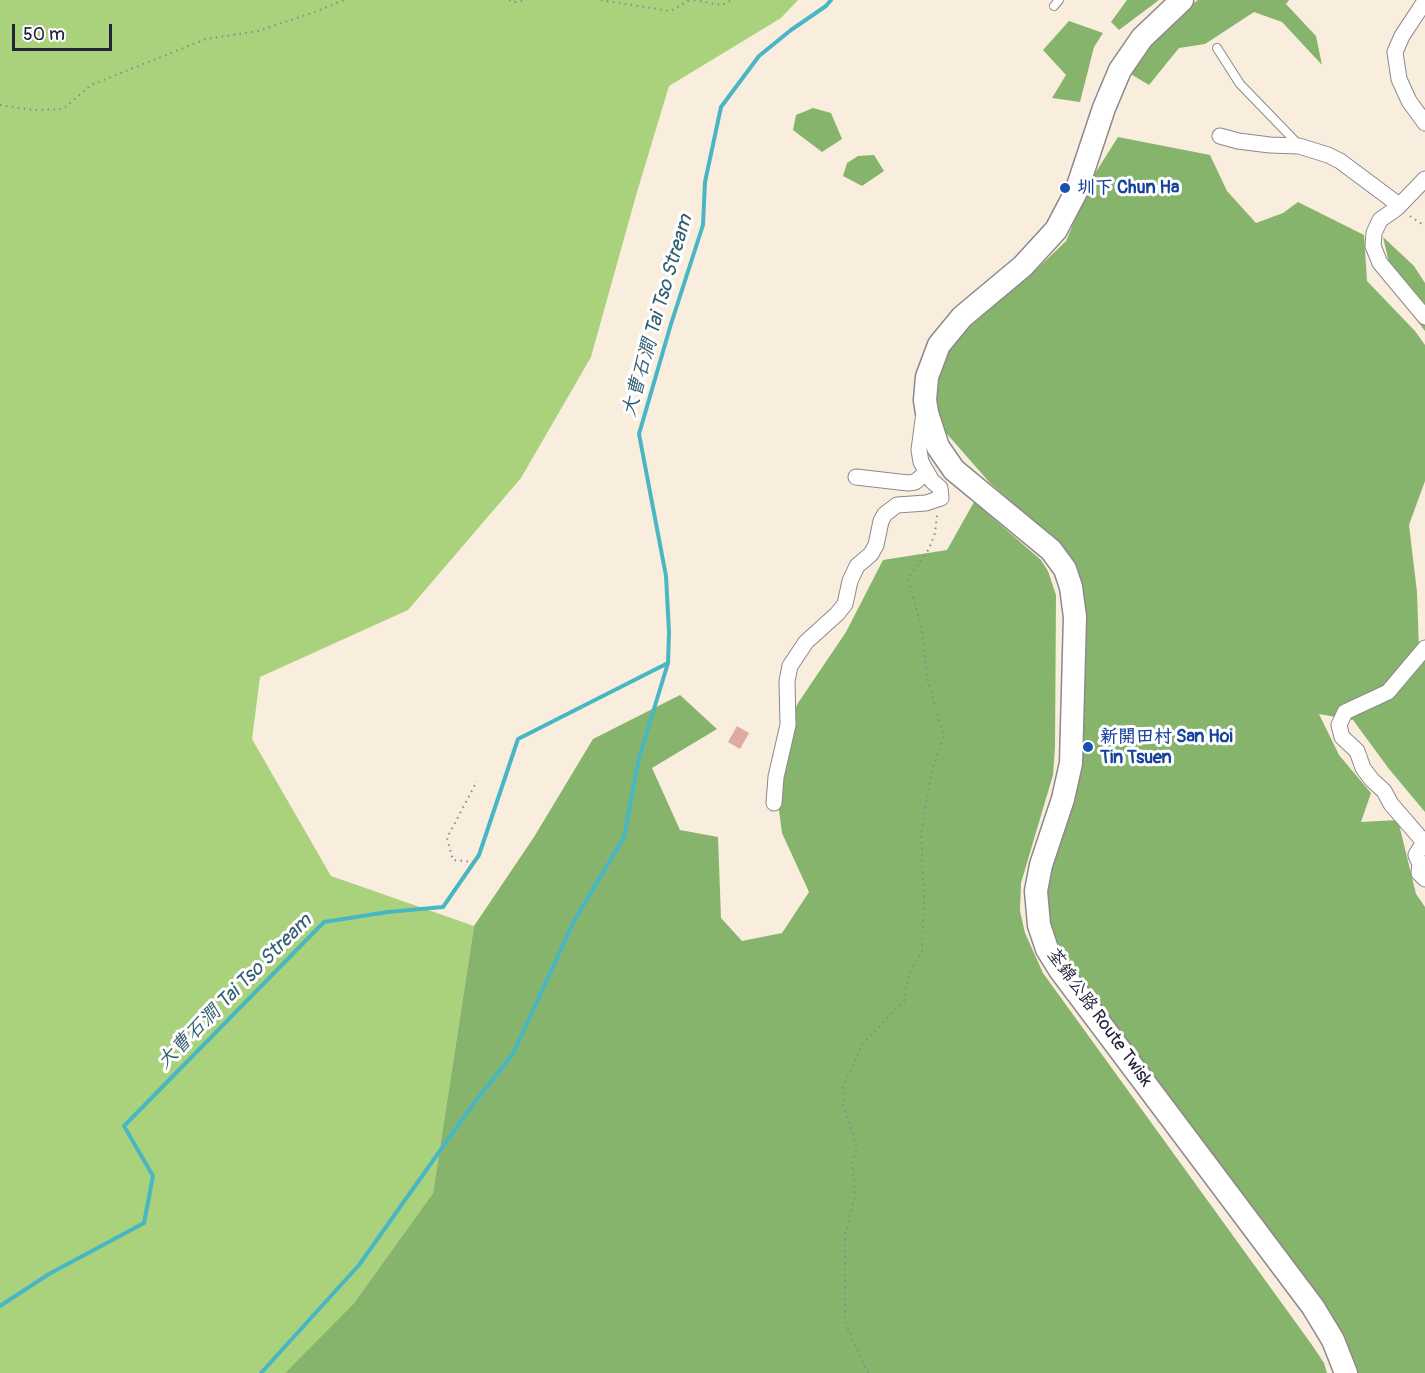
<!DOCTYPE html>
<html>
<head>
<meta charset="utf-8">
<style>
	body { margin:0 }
	#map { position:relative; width:1425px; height:1373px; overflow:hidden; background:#f9eddd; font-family:Pangolin,sans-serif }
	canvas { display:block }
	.scale { position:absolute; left:12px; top:24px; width:100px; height:27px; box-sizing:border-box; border:3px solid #22223b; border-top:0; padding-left:8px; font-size:18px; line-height:21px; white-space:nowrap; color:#22223b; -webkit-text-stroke:4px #fff; paint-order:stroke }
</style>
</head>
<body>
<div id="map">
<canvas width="1425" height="1373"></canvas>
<div class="scale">50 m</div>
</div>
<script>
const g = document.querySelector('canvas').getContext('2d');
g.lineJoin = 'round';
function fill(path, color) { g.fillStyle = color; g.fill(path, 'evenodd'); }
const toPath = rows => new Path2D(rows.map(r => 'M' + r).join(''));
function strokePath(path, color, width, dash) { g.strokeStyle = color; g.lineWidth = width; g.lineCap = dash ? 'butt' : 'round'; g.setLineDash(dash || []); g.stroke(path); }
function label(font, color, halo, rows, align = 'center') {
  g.font = font + ' Pangolin,"LXGW WenKai TC",sans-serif'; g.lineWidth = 6; g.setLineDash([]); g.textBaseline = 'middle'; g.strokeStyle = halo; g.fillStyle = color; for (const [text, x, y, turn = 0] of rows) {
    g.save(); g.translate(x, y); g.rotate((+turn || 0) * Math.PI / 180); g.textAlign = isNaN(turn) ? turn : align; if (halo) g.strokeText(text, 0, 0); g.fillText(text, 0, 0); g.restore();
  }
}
fill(toPath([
	[0,0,798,0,781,18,669,86,637,192,591,357,521,478,408,610,260,677,252,739,331,876,474,926,433,1193,354,1303,285,1373,0,1373]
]), '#aad27c');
fill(toPath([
	[1127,0,1159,0,1119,30,1111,22],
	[1198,0,1289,0,1286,4,1316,36,1322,65,1282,22,1254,12,1205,44,1179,48,1149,85,1129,73,1145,47,1172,18],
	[1069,21,1103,33,1094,47,1080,102,1052,98,1066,75,1043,50],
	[813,108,831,113,842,139,822,152,793,130,796,115],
	[1118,137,1210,155,1227,191,1256,223,1283,213,1298,202,1364,235,1367,281,1415,331,1425,345,1425,481,1409,525,1417,592,1419,650,1425,659,1425,812,1389,769,1353,720,1319,714,1339,755,1371,793,1361,822,1398,820,1416,894,1425,907,1425,1373,1353,1373,1064,961,1048,925,1045,887,1077,780,1060,544,990,483,947,434,934,412,928,390,953,342,985,310,1039,267,1066,241,1094,175],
	[874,155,884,171,862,186,843,176,847,163,858,156],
	[1383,237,1414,266,1425,283,1425,331,1396,293],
	[974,502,1041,560,1048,571,1056,595,1055,747,1053,775,1021,883,1020,911,1025,933,1043,973,1312,1345,1324,1363,1327,1373,285,1373,354,1303,433,1193,474,926,534,837,593,739,680,695,717,729,652,768,680,830,718,837,721,918,742,941,782,933,809,892,782,833,772,756,798,703,846,632,883,560,947,550]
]), '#87b46c');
strokePath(toPath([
	[0,1306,49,1274,144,1223,153,1176,124,1126,324,922,388,912,443,907,479,855,518,739,668,663,669,632,666,576,639,434,671,324,703,225,705,182,721,107,759,56,791,30,826,6,831,0],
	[261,1373,359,1265,471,1107,513,1054,573,923,624,837,639,758,668,663]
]), '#49b7c3', 4);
fill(toPath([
	[737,726,749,733,740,749,728,742]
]), '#deaba1');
const service = toPath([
	[1054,6,1059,0],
	[1217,48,1240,84,1298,144]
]);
const minor = toPath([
	[1425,1,1402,36,1395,52,1399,79,1409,101,1425,123],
	[1220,136,1238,141,1270,145,1299,146,1328,155,1340,161,1399,205],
	[1425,179,1397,208,1380,220,1374,233,1373,246,1380,263,1425,317],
	[856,477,908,483,915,482,927,472],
	[1425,648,1388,692,1345,712,1339,725,1342,737,1357,751,1363,768,1372,780,1384,791,1391,804,1424,842,1416,855,1420,864,1419,873,1425,879],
	[774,803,776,777,788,725,787,681,790,666,806,642,837,614,845,604,850,581,857,566,871,554,876,545,881,521,885,514,897,505,926,503,941,498,940,488,932,481,921,462,919,450,924,412]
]);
const secondary = toPath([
	[1182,0,1142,38,1120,70,1104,108,1076,192,1056,230,1023,266,962,317,939,345,927,377,925,400,927,413,938,447,954,470,1051,550,1065,569,1071,587,1075,617,1071,763,1063,799,1041,865,1036,891,1039,925,1047,949,1060,970,1313,1307,1333,1340,1346,1373]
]);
strokePath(service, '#8e888c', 10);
strokePath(minor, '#8e888c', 17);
strokePath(secondary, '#8e888c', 25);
strokePath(toPath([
	[509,0,515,2,527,0],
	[601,0,670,11,690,0],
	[694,0,722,5,732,0],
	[0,105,33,110,63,109,91,85,206,39,258,31,312,13,344,0],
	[1410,216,1425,226],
	[474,862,453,860,447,838,477,781],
	[868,1373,845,1322,845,1235,855,1197,852,1163,857,1147,844,1107,843,1087,863,1043,904,1001,909,973,922,952,924,896,921,834,932,769,944,736,927,678,923,635,908,578,929,549,935,533,937,515]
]), '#8e888c', 2, [1.5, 4.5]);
strokePath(service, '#fff', 8);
strokePath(minor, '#fff', 15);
strokePath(secondary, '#fff', 22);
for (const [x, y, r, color] of [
	[1065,188,6,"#1a4fb4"],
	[1088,747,6,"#1a4fb4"]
]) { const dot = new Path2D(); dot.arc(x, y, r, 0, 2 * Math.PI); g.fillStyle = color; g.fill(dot); strokePath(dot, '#fff', 2); }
label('bold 18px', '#164399', '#fff', [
	["圳下 Chun Ha",1077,188],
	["新開田村 San Hoi",1100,737],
	["Tin Tsuen",1100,758]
], 'left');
label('18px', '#22223b', '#fff', [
	["荃錦公路 Route Twisk",1099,1018,54]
]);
label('italic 20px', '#325e71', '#fff', [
	["大曹石澗 Tai Tso Stream",658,316,-74],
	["大曹石澗 Tai Tso Stream",235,992,-45]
]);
</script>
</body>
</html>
